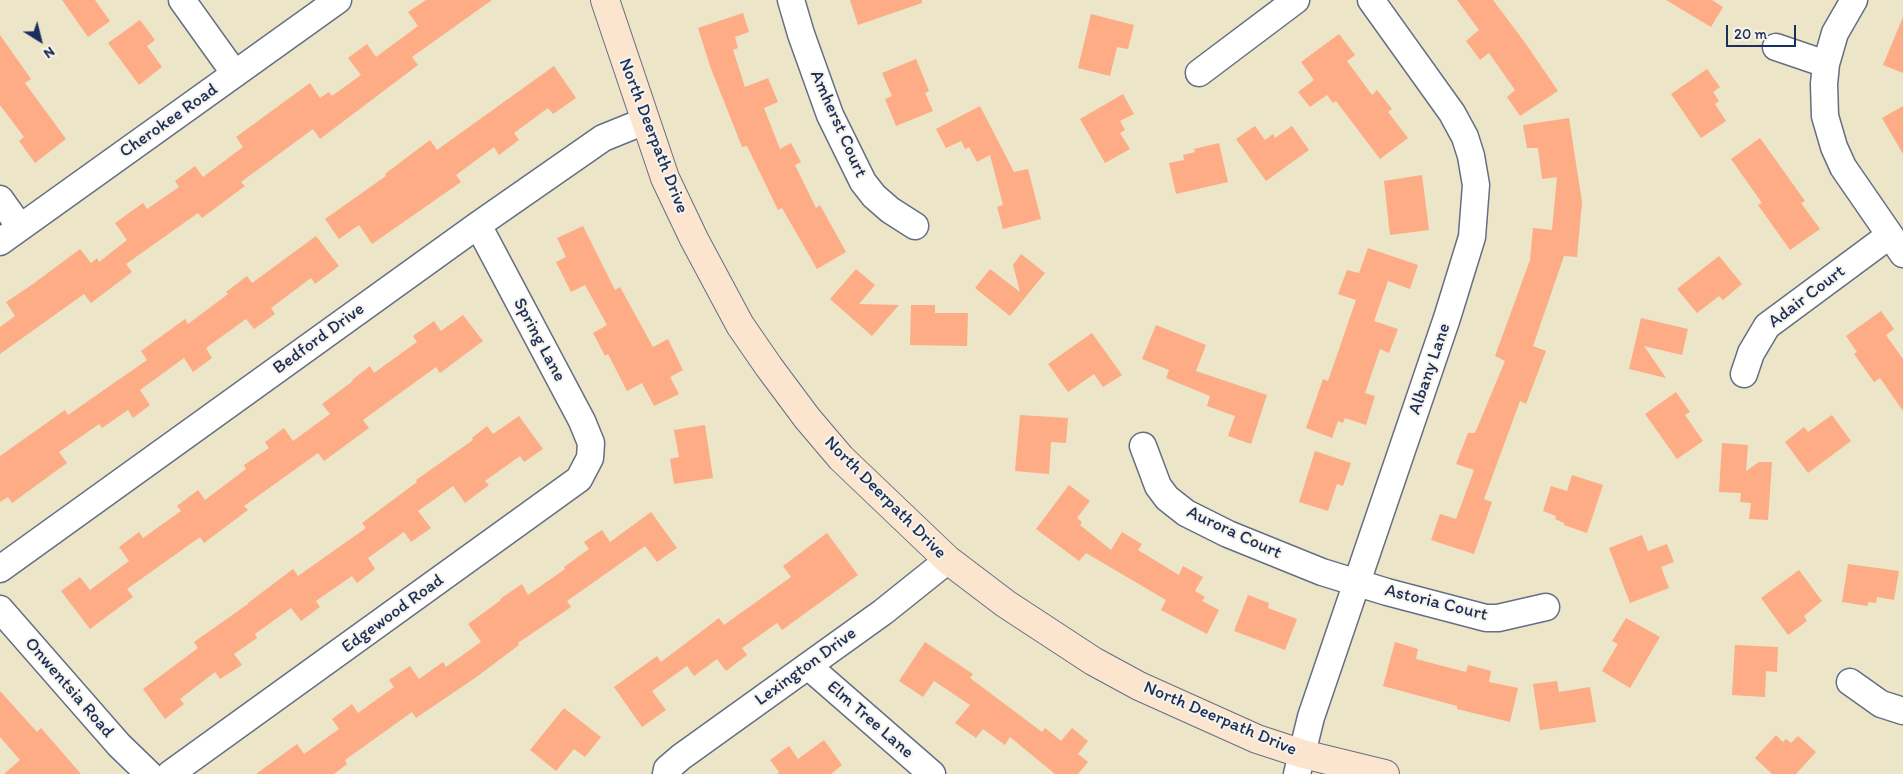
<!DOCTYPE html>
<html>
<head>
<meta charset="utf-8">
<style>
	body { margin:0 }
	#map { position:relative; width:1903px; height:774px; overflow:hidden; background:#ece5c7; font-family:Itim,sans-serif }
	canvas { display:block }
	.north { position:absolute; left:15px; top:15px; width:50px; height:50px; -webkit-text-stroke:4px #f7f3e8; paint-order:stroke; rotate:144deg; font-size:14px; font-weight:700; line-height:20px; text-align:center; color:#1b2f5e }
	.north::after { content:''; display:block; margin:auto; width:18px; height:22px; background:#1b2f5e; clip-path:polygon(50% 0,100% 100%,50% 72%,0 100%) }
	.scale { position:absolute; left:1726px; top:25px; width:70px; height:22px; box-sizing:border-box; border:2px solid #1b2f5e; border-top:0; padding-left:6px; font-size:15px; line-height:18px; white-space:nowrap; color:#1b2f5e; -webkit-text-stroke:4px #f7f3e8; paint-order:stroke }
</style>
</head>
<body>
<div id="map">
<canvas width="1903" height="774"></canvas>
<div class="north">N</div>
<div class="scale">20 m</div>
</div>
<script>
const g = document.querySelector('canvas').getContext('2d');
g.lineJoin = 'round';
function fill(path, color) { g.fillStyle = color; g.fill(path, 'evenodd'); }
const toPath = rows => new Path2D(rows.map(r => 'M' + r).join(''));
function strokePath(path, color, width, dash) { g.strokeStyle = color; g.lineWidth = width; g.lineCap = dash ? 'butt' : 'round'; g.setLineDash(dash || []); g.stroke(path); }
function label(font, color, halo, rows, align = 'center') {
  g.font = font + ' Itim,sans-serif'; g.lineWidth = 4; g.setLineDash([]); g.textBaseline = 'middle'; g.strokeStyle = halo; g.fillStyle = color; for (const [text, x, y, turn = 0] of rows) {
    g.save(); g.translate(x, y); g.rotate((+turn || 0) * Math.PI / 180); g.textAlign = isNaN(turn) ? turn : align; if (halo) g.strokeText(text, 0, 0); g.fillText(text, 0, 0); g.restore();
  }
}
fill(toPath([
	[62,0,95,0,110,21,88,37],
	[426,0,492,0,412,57,418,65,320,139,313,129,241,182,245,186,202,218,198,213,126,264,132,272,91,303,84,294,0,354,0,327,15,316,6,302,33,284,80,249,91,263,97,258,99,262,127,240,115,223,143,203,147,209,179,187,175,181,195,166,203,177,243,147,236,137,310,83,320,98,329,92,332,96,361,75,348,58,367,44,376,57,418,26,408,12],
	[850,0,922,0,922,3,858,25],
	[1457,0,1493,0,1526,44,1558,91,1520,116,1507,97,1515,90,1489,53,1480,60,1466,41,1479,30],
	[1666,0,1712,0,1723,7,1711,27],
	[743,13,749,32,735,37,738,48,733,50,745,87,768,78,778,102,764,108,780,149,791,143,801,162,795,165,816,208,820,205,846,252,817,269,782,208,778,210,747,146,742,147,710,66,698,28],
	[1091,14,1134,25,1128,49,1117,47,1110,76,1078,68],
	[1903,17,1903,73,1883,65],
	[140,20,155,40,147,46,162,67,139,85,108,43],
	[1339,34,1355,55,1347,61,1372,95,1377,90,1392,109,1388,112,1408,138,1380,159,1336,101,1333,103,1327,95,1310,107,1298,92,1314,80,1301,62],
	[0,35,31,79,25,83,66,139,35,163,19,141,24,137,0,105],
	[916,59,929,91,925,93,933,111,896,126,885,99,892,96,882,73],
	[554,66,576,98,553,114,548,108,514,133,519,140,499,155,494,147,456,175,461,182,372,244,359,225,339,239,325,219,386,176,385,174,430,140,437,150],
	[1707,69,1720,87,1713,92,1719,101,1715,104,1726,121,1701,138,1671,94],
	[1123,94,1134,114,1120,121,1125,130,1120,133,1130,149,1105,163,1080,119],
	[980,106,1014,172,1028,169,1041,219,1003,229,997,207,1003,205,990,155,977,162,969,147,965,149,961,141,946,148,936,129],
	[1903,106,1903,154,1882,118],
	[1569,118,1582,202,1577,257,1564,256,1533,346,1546,351,1526,404,1520,401,1484,499,1492,502,1474,554,1431,540,1440,514,1456,519,1474,470,1456,464,1468,433,1475,433,1505,361,1495,356,1530,260,1533,228,1552,230,1557,177,1542,179,1538,148,1527,148,1523,125],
	[1255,126,1265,140,1273,134,1275,138,1292,126,1309,150,1266,181,1236,139],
	[1760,138,1805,201,1801,203,1820,229,1790,250,1758,205,1762,203,1731,159],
	[1219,143,1228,182,1176,194,1169,163,1184,160,1183,155,1195,152,1194,149],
	[1422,175,1429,230,1390,235,1384,181],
	[583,226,615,290,620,287,653,347,668,339,683,370,670,377,679,394,654,406,642,383,627,391,608,354,605,356,593,333,607,325,585,285,571,292,556,262,566,257,557,238],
	[316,236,339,266,315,284,311,278,271,308,275,314,254,329,246,319,206,348,212,358,193,372,184,358,140,390,150,405,133,418,128,410,102,428,99,424,59,452,67,463,12,503,8,497,0,502,0,456,65,410,68,415,147,360,141,351,185,319,188,324,228,294,226,292,247,276,252,283],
	[1368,248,1418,265,1410,289,1388,281,1374,321,1398,329,1389,353,1380,349,1365,393,1375,396,1366,425,1345,418,1343,423,1338,421,1332,438,1306,428,1323,379,1328,381,1356,300,1338,294,1347,270,1359,273],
	[1021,254,1045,273,1010,316,975,288,990,269,1020,292,1013,265],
	[1719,256,1742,284,1723,300,1719,296,1697,313,1677,289],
	[856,269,875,285,859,304,899,305,872,336,830,299],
	[911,305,935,305,935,313,968,313,967,346,910,345],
	[1881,311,1894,329,1886,335,1903,359,1903,411,1880,378,1874,382,1854,354,1857,352,1846,336],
	[463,315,483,341,440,373,436,367,363,420,369,428,324,461,318,453,244,506,248,510,204,543,200,537,127,589,133,597,90,629,61,591,80,577,90,590,129,561,119,547,139,532,143,538,181,511,177,506,198,490,205,500,246,469,244,465,269,448,265,442,284,428,293,441,330,414,322,404,353,381,352,380,370,366,374,373,417,342,413,336,434,321,441,331],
	[1641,318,1688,329,1682,355,1644,346,1666,378,1629,369],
	[1156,325,1206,345,1196,371,1267,395,1251,444,1228,436,1235,416,1207,406,1210,396,1166,378,1169,370,1142,359],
	[1092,333,1122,375,1103,387,1094,374,1068,392,1048,364],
	[1676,392,1690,412,1685,415,1703,441,1677,459,1645,414],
	[1020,415,1068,418,1066,443,1051,442,1049,474,1015,471],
	[1832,415,1851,441,1808,473,1785,442,1804,427,1808,432],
	[519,416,543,449,524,462,520,456,485,481,489,485,465,503,453,486,418,511,431,528,411,542,404,532,368,558,375,569,357,583,352,576,316,601,320,607,301,621,291,608,255,634,257,638,234,654,242,665,220,679,215,672,180,699,184,704,165,719,143,689,198,648,194,642,248,604,248,603,293,569,298,576,366,528,362,523,417,482,416,480,473,440,472,438,487,426,493,434],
	[705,425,713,478,674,484,670,459,679,457,674,430],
	[1722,443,1748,445,1746,471,1759,462,1772,462,1768,520,1749,519,1751,503,1740,502,1741,493,1719,492],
	[1315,451,1351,463,1343,486,1337,484,1328,511,1299,502],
	[1572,475,1603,485,1587,533,1564,525,1564,523,1555,519,1556,516,1543,511,1551,486,1567,491],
	[1069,485,1090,501,1077,518,1082,522,1080,525,1111,550,1122,532,1142,544,1138,550,1179,575,1183,566,1203,577,1195,591,1205,597,1202,601,1219,610,1207,634,1161,610,1166,600,1086,553,1079,561,1036,529],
	[651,512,677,548,657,562,645,546,567,601,571,607,518,643,519,645,475,678,416,718,412,712,345,760,347,764,334,774,256,774,297,744,304,754,339,729,332,719,352,704,358,713,394,687,389,680,410,666,419,679,443,662,446,667,481,642,468,624,501,600,500,599,522,584,528,595,565,569,564,567,589,549,584,542,602,530,610,542],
	[827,533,858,575,782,630,777,623,742,648,747,655,726,671,717,659,694,676,687,666,652,691,666,710,642,727,614,687,657,656,661,662,719,618,724,625,791,577,783,566],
	[1642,535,1648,551,1667,544,1674,562,1661,567,1669,588,1630,603,1609,548],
	[1848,564,1899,571,1894,600,1877,597,1876,603,1868,602,1868,606,1842,602],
	[1799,570,1822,601,1804,616,1807,621,1788,635,1761,598],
	[1248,595,1269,603,1268,608,1297,619,1285,650,1234,631],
	[1626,618,1660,637,1630,688,1602,671,1618,644,1612,641],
	[925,642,973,674,970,678,1042,732,1045,728,1061,741,1072,728,1088,741,1078,754,1088,762,1078,774,1055,774,1010,737,1005,745,983,729,976,738,955,723,970,705,934,681,923,697,899,681],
	[1395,642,1418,649,1416,659,1466,672,1468,665,1491,671,1489,682,1518,688,1510,722,1457,709,1457,706,1383,686],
	[1735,645,1778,647,1777,672,1766,671,1765,697,1732,695],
	[1557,681,1559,692,1590,687,1596,722,1540,730,1533,684],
	[0,691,37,732,41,728,81,774,4,774,20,760,0,737],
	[564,708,601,737,585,757,574,749,556,771,530,750],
	[1776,735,1783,742,1786,739,1791,743,1798,736,1816,752,1796,774,1772,774,1755,758],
	[824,740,842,765,831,774,777,774,779,772,770,760,789,746,798,759]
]), '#fdac86');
const street = toPath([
	[182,0,235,74],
	[791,0,801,34,830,115,863,182,874,196,890,210,915,226],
	[1854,0,1835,33,1826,64,1824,84,1825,116,1834,147,1843,167,1903,254],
	[1776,47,1826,64],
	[1199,73,1296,0],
	[0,199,20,227],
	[0,242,338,0],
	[1744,374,1751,353,1767,326,1890,235],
	[1143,446,1158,486,1167,498,1186,513,1228,534,1322,572,1387,592,1486,618,1498,618,1546,607],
	[0,569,478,225,603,138,645,121],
	[0,609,119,745,149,774],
	[808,666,932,774],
	[1850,682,1881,704,1903,711],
	[170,774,579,479,590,458,591,443,582,421,478,225],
	[666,774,667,769,681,757,883,612,948,560],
	[1297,774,1311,717,1447,318,1472,237,1476,185,1471,156,1465,137,1452,113,1371,0]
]);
const secondary = toPath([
	[605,0,665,178,694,239,740,325,769,367,807,418,841,458,948,560,1006,604,1093,661,1139,686,1257,739,1303,754,1385,774]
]);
strokePath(street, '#646f83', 29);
strokePath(secondary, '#646f83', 30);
strokePath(street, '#fff', 26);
strokePath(secondary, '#fce5cf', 28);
label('18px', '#1b2f5e', '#f7f3e8', [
	["Cherokee Road",169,121,-35],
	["Amherst Court",838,124,66],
	["North Deerpath Drive",653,136,69],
	["Adair Court",1807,297,-37],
	["Bedford Drive",319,339,-36],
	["Spring Lane",539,340,62],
	["Albany Lane",1430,369,-71],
	["North Deerpath Drive",885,498,45],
	["Aurora Court",1234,533,25],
	["Astoria Court",1436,603,14],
	["Edgewood Road",393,614,-36],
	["Lexington Drive",806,667,-36],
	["Onwentsia Road",69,688,49],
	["North Deerpath Drive",1220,719,23],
	["Elm Tree Lane",870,720,41]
]);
</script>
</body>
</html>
